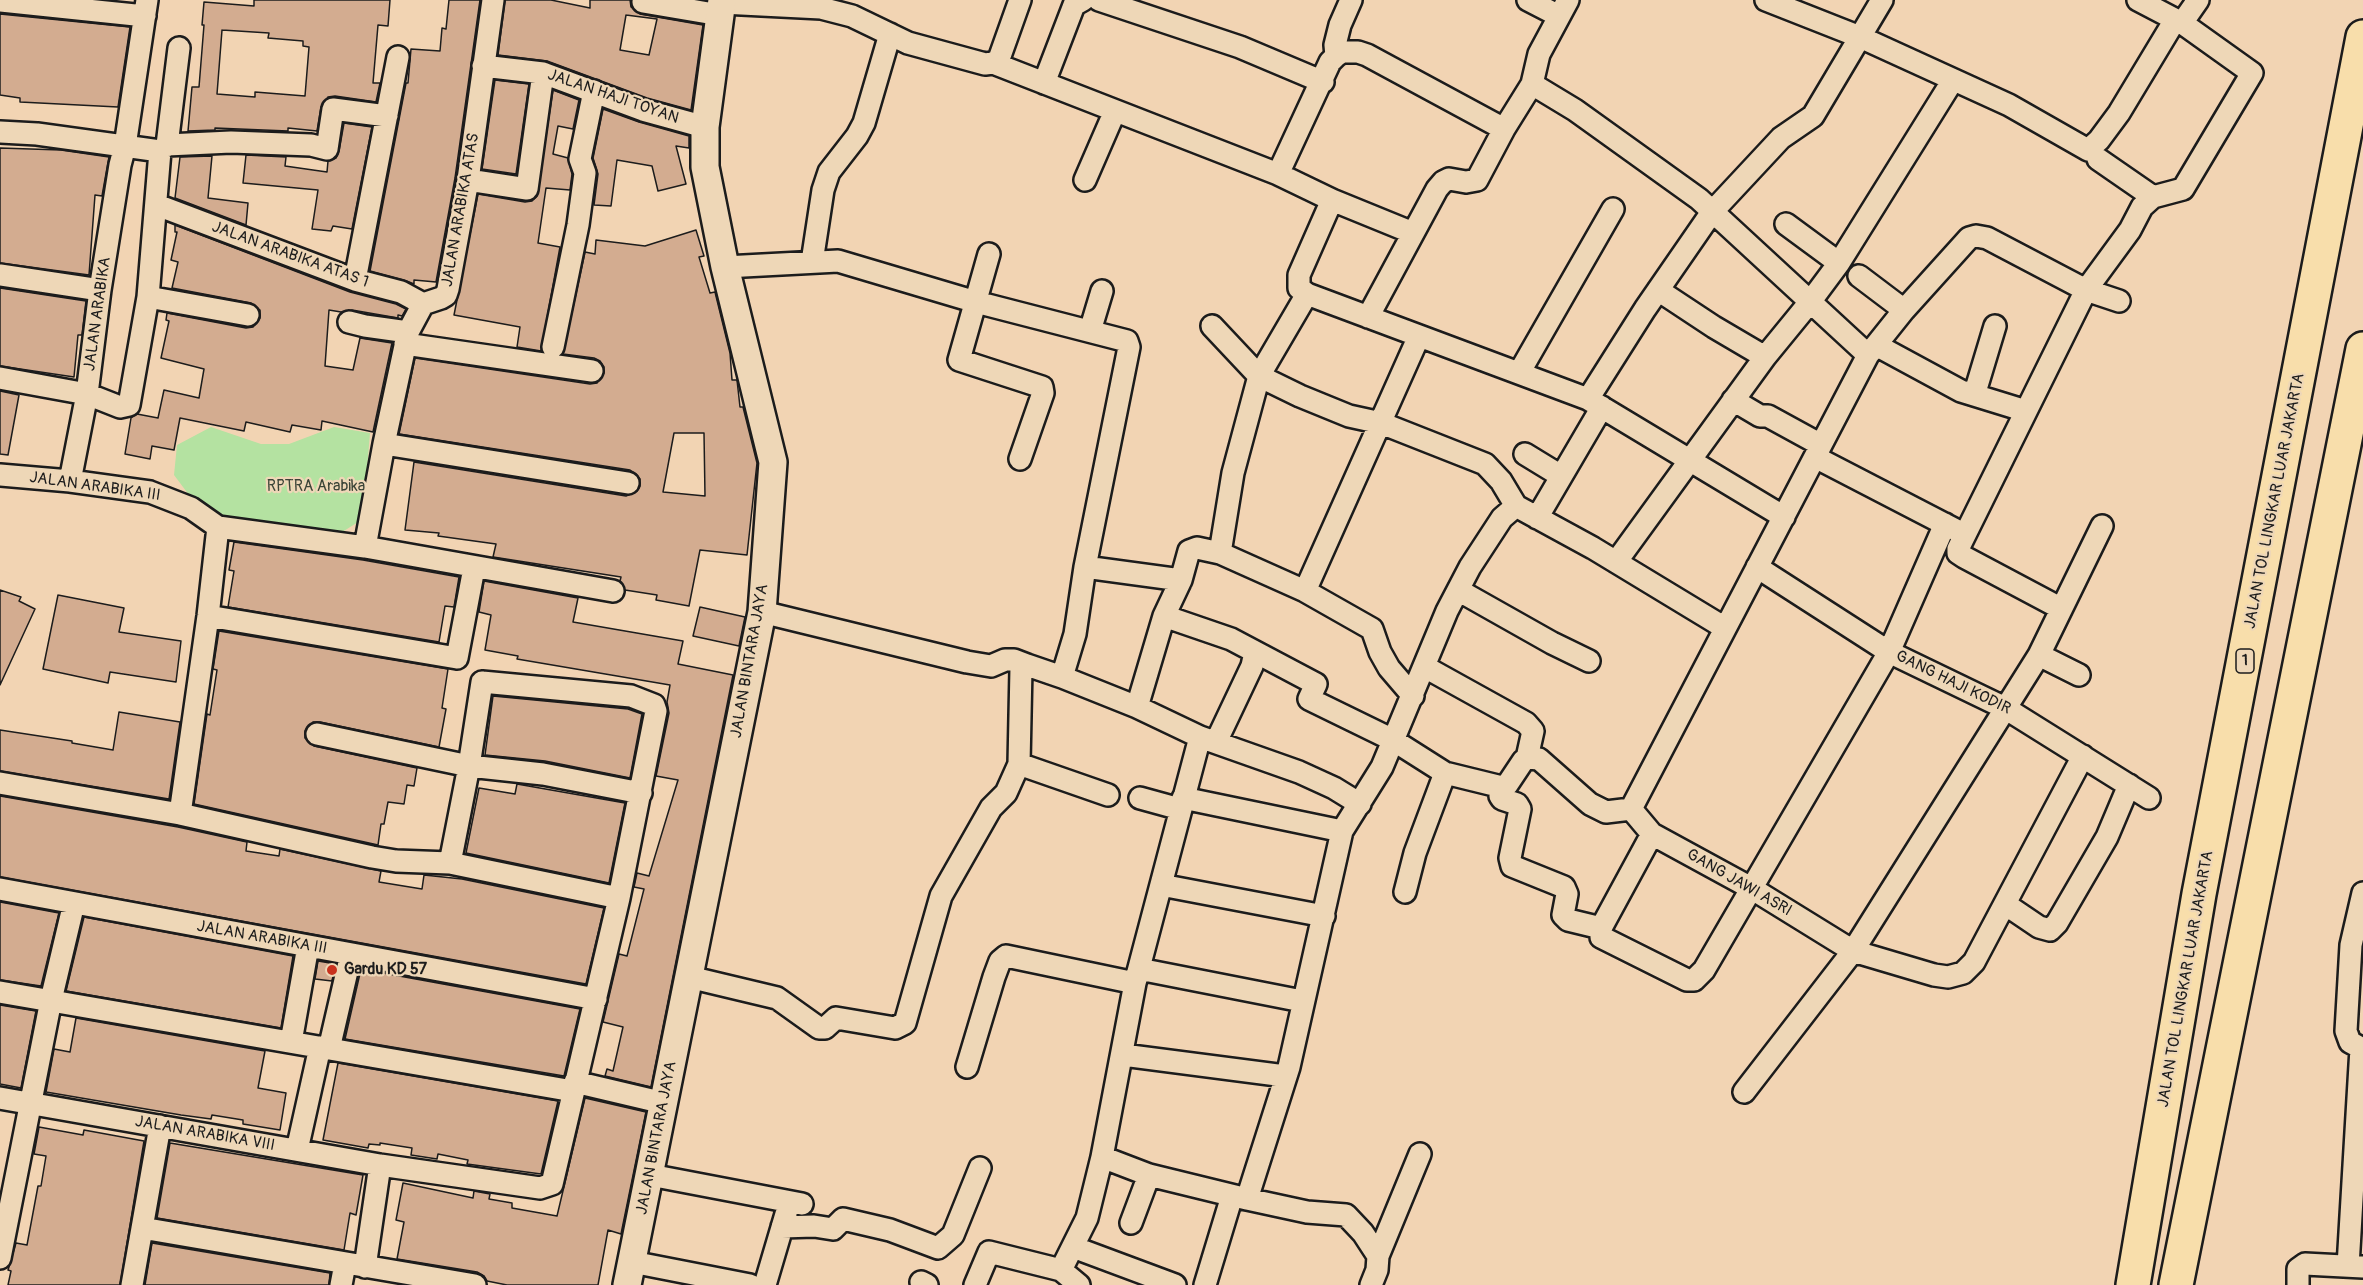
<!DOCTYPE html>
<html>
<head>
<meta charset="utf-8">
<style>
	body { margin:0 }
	canvas { display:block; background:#f2d4b3 }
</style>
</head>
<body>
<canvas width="2363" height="1285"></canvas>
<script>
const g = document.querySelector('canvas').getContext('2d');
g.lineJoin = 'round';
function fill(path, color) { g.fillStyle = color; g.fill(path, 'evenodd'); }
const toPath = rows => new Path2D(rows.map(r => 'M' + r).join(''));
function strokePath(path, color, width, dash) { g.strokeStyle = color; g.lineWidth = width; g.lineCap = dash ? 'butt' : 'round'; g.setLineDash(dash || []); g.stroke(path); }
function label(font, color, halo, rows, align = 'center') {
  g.font = font + ' Pangolin,sans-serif'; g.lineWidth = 4.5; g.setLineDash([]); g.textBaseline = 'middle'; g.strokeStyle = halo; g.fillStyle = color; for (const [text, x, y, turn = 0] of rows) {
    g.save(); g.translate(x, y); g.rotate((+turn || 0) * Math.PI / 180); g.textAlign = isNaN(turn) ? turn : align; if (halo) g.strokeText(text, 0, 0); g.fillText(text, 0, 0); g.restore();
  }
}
fill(toPath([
	[211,427,261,444,289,444,334,427,370,433,363,519,331,539,242,529,222,516,201,511,174,475,177,445]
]), '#b4e2a1');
const building = toPath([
	[254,0,390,0,388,26,378,25,373,83,380,83,376,102,335,96,328,97,321,107,317,131,288,128,288,131,215,128,215,130,188,131,192,87,199,87,204,25,202,25,204,2,254,6,254,0],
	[222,30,269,33,268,38,303,41,303,46,309,47,305,96,255,92,255,97,217,94,222,30],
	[449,0,480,0,455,178,436,282,414,280,414,284,404,280,370,271,406,83,408,83,411,49,440,51,442,28,446,29,449,0],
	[505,0,551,0,590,8,590,0,630,0,631,7,640,14,703,25,691,110,647,98,547,61,498,55,505,0],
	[626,15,657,19,649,55,620,50,626,15],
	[0,14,130,27,118,107,20,102,20,98,0,95,0,14],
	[495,80,529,84,516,174,482,169,495,80],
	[553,90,579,100,573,129,558,126,553,154,568,158,572,174,570,190,546,188,538,243,560,247,541,351,517,347,520,327,454,315,478,194,525,202,532,201,537,196,553,90],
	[603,109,639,122,689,136,689,148,676,146,686,184,658,191,652,166,617,160,611,206,594,205,598,174,593,158,603,109],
	[344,123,372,127,352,229,333,226,331,231,312,229,318,190,243,183,246,155,286,157,285,166,327,172,328,161,336,158,339,151,344,123],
	[0,148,61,150,109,157,102,196,95,195,89,275,0,263,0,148],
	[212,156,208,198,248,203,246,225,175,198,180,157,212,156],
	[175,225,350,292,396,304,406,309,402,316,398,315,398,318,352,310,341,312,329,310,325,366,353,370,360,338,392,343,373,432,322,421,321,430,292,425,290,432,246,422,244,431,180,418,174,450,152,446,150,459,125,454,131,418,137,414,158,418,164,390,199,398,204,369,161,358,169,321,166,320,167,313,246,328,253,327,260,318,260,310,251,303,172,288,178,262,171,260,177,232,175,232,175,225],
	[696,230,704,256,699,257,710,293,715,292,730,353,732,380,737,380,740,407,743,407,757,463,747,555,700,550,689,606,656,600,657,595,625,590,620,581,621,577,493,557,496,544,438,536,439,533,405,530,414,462,626,496,637,491,640,486,640,479,636,474,630,470,399,434,415,358,590,384,597,383,604,373,604,367,600,361,594,358,563,354,585,252,595,254,596,240,645,246,696,230],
	[674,433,704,433,705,496,663,492,674,433],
	[0,288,86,301,82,335,78,335,74,377,0,366,0,288],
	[0,391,19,395,8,455,0,454,0,391],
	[234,542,363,560,459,577,454,607,445,606,439,642,228,607,234,571,229,570,234,542],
	[484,581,578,598,573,622,683,641,678,664,733,675,651,1087,605,1076,607,1069,613,1071,623,1027,603,1022,619,954,627,956,644,889,634,887,637,873,649,876,678,780,656,776,669,713,667,702,670,685,517,659,518,656,485,650,491,615,479,612,484,581],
	[0,590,21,597,19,601,35,609,0,685,0,590],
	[58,595,124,608,119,632,181,641,176,682,110,672,108,683,43,669,58,595],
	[700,607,745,617,739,646,693,636,700,607],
	[219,631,448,669,442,708,446,709,439,747,320,722,313,722,305,731,305,738,314,746,417,768,414,786,407,785,404,804,388,802,384,824,381,824,378,845,194,804,207,714,210,715,217,670,213,669,219,631],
	[493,696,628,709,642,714,630,778,545,761,485,755,493,696],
	[119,712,180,722,169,799,0,771,0,730,72,741,72,743,113,750,119,712],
	[517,784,625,803,609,883,466,853,479,788,515,794,517,784],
	[0,796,178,827,247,842,246,851,279,856,280,849,381,871,379,882,422,889,424,875,462,879,604,908,586,984,0,877,0,796],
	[0,902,59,913,41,986,0,980,0,902],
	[84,917,293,956,281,1028,66,991,84,917],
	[318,961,336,964,332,981,315,979,318,961],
	[361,969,580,1009,564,1076,345,1039,361,969],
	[0,1005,36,1011,21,1088,0,1084,0,1005],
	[76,1018,265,1051,258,1088,286,1093,280,1130,243,1124,243,1120,212,1115,211,1119,181,1115,46,1092,54,1049,70,1052,76,1018],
	[338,1063,558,1101,541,1174,467,1164,468,1160,438,1154,437,1159,411,1155,412,1148,380,1143,380,1145,369,1144,368,1148,323,1140,338,1063],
	[585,1098,646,1112,621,1234,608,1230,598,1285,507,1285,487,1281,484,1276,477,1272,397,1259,404,1222,396,1220,403,1183,473,1198,474,1191,490,1194,489,1199,512,1203,512,1208,557,1216,585,1098],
	[39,1127,83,1135,84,1130,144,1141,120,1285,8,1285,11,1271,8,1270,16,1243,27,1245,38,1186,41,1186,46,1156,34,1154,39,1127],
	[170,1143,363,1175,356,1215,350,1213,344,1250,157,1218,170,1143],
	[152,1243,330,1273,329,1285,145,1285,152,1243]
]);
fill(building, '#d3ac90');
strokePath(building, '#1c1c1c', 1.5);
const minor = toPath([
	[1099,0,1240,47,1323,82],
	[1528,0,1559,16],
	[1568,0,1539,54,1532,84,1575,110,1699,199,1868,355],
	[1766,0,1860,37,2009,105,2088,150,2099,140,2119,113,2175,20],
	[0,1,145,16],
	[643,2,720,15],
	[722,3,821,8,852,16,908,43,985,64,993,63,999,59,1020,0],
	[2182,23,2198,0],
	[1336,56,1335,45,1340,25,1351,0],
	[993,63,1278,174,1332,200,1413,233],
	[483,66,543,73,643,110,705,127],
	[1044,83,1074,5,1083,0],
	[0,132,37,134,160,151],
	[167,145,179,48],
	[160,151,167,145,231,142,311,145,327,149,333,109,387,116],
	[2098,159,2153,197],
	[1278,174,1330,62,1336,56,1342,52,1358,52,1367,55,1504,129,1532,84],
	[468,180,527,189,543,73],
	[1085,180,1115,111],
	[1332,200,1299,275,1299,288,1307,294,1588,399],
	[157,205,355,280,401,292,423,304],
	[1786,224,1839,263],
	[989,254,959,360,1042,387,1043,393,1020,459],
	[812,262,823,190,829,172,857,136,864,123,890,34],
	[725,267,838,261,976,302,1127,341,1129,347,1085,567,1075,634,1062,677,1137,707,1200,737,1299,772,1334,788,1360,804],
	[0,275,100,290],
	[1859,276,1904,310],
	[355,280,398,57],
	[1658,290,1714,327,1765,357],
	[148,297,248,315],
	[1368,317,1437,189,1443,182,1449,179,1466,182,1477,180,1504,129],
	[349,322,365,326,408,332],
	[1212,326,1259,376,1307,294],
	[1090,331,1102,291],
	[405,344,592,371],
	[1876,345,1961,391,2026,411],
	[553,347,578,225,585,173,580,159,594,91],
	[1519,373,1613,209],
	[0,378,87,394,120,407,129,405,148,297,160,151],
	[1970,392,1976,389,1995,326],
	[1733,400,1760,416,1768,416,1821,445],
	[384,444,628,483],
	[1525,454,1561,476],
	[1815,457,1956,530],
	[0,475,70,481,150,492,191,508,218,527,365,547,613,591],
	[70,481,87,394,100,290,120,165,125,146,147,0],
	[1784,517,1588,399,1645,309,1712,212,1781,138,1813,116,1882,0],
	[1537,518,1602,407],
	[365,547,384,444,408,332,423,304,441,298,446,295,448,289,468,180,493,0],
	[1616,562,1765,357,1810,302,1839,263,1953,80],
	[1085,567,1181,580],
	[1757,567,1889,652,2005,708,2149,798],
	[1458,590,1552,643,1589,661],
	[1305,591,1419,336],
	[2060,608,1964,557,1958,553,1958,549,2086,290,2130,230,2142,207,2153,197,2183,189,2252,73,2182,23,2138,0],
	[762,612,967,662,991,666,1005,660,1014,660,1027,665],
	[208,616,457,658],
	[1164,616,1231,639,1316,684,1309,699,1393,740,1445,773,1415,853,1405,892],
	[2039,655,2079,675],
	[457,658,474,568],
	[1425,667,1526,723,1533,731,1527,758,1523,761,1507,785,1502,787,1445,773],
	[1413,696,1389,668,1380,652,1372,629,1305,591,1220,553,1233,473,1259,376,1300,396,1349,416,1381,423,1485,464,1501,481,1516,506],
	[1137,707,1164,616,1181,580,1189,551,1197,548,1220,553],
	[317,734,469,766,543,774,641,793],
	[1216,742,1252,666,1255,652],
	[1527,758,1539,759,1590,804,1606,812,1631,809],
	[1019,764,1108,795],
	[0,783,180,814,372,857,396,861,450,863,619,898],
	[1502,787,1500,796,1502,799,1517,804,1520,809,1510,858,1512,866,1564,887,1567,894,1563,915,1568,920,1601,928],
	[1140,798,1180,809],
	[1183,798,1342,831],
	[1631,809,1868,355,1904,310,1969,238,1976,236,1987,238,2086,290,2119,301],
	[1631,809,1652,834,1751,888,1853,951,1934,975,1948,977,1963,973,1974,962,2083,756],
	[180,814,208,616,218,527],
	[1652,834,1601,928,1601,937,1687,980,1694,980,1704,970,1889,652,1945,524],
	[450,863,469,766,482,682],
	[1161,885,1324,916],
	[0,889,596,999],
	[2005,904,2039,927,2050,930,2057,923,2107,837,2129,785],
	[1139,969,1302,1001],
	[689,977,777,998,819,1028,825,1028,836,1018,895,1028,905,1023,941,896,991,808,1006,793,1019,764,1021,668,1027,665,1062,677],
	[0,992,573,1091],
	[291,1042,308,946],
	[2361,1048,2350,1042,2346,1031,2351,945,2363,893],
	[329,1049,351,954],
	[1123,1055,1285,1076],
	[967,1067,994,977,1000,961,1006,956,1135,983],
	[575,1082,664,1103],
	[1744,1092,1853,951,2039,655,2102,526],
	[0,1098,380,1165,540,1188,552,1184,619,898,656,711,654,705,631,696,482,682],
	[297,1150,320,1047],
	[1102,1157,1149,1175,1247,1199],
	[650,1175,802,1204],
	[1131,1223,1149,1175],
	[782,1227,814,1226,833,1229,843,1219,890,1230,938,1248,953,1235,980,1168],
	[142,1228,475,1285],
	[1073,1247,1175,1285],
	[1378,1256,1420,1154],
	[0,1258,51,1000,74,903],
	[632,1262,750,1285],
	[2348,1266,2361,1048,2363,1049],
	[365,1267,380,1165],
	[1061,1270,1087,1218,1102,1157,1135,983,1200,737],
	[921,1282,927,1285],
	[132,1285,160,1126],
	[341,1285,345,1264],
	[765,1285,786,1214],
	[975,1285,989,1252,1061,1270,1079,1285],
	[1205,1285,1232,1196],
	[1371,1285,1377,1270,1378,1256,1363,1233,1346,1215,1307,1212,1247,1199,1289,1067,1342,831,1382,767,1447,611,1470,567,1502,518,1516,506,1593,548,1725,628],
	[2298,1285,2298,1269,2305,1264,2363,1267]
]);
const tertiary = toPath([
	[627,1285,762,612,773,462,725,267,705,167,705,127,722,0]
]);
const motorway = toPath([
	[2133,1285,2199,894,2363,37],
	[2176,1285,2363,349]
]);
strokePath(minor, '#1c1c1c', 26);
strokePath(tertiary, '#1c1c1c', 32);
strokePath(motorway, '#1c1c1c', 38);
strokePath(minor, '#eed7b7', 21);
strokePath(tertiary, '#eed7b7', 27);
strokePath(motorway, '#f8deab', 33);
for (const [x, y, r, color] of [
	[332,970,6,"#c8321e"]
]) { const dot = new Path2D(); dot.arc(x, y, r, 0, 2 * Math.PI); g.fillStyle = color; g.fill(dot); strokePath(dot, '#eed7b7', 2); }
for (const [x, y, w] of [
	[2245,661,18]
]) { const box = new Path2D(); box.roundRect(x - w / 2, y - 12, w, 24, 4.5); g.fillStyle = '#eed7b7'; g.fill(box); strokePath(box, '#1c1c1c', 1.5); }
label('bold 15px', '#1c1c1c', null, [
	["1",2245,661]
]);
label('16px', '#1c1c1c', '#eed7b7', [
	["JALAN HAJI TOYAN",613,97,19],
	["JALAN ARABIKA ATAS",461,210,-80],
	["JALAN ARABIKA ATAS 1",290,255,20],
	["JALAN ARABIKA",98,314,-82],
	["JALAN ARABIKA III",95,487,8],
	["JALAN TOL LINGKAR LUAR JAKARTA",2275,501,-79],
	["JALAN BINTARA JAYA",750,661,-80],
	["GANG HAJI KODIR",1953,683,26],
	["GANG JAWI ASRI",1739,883,30],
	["JALAN ARABIKA III",262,938,10],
	["JALAN TOL LINGKAR LUAR JAKARTA",2186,979,-80],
	["JALAN ARABIKA VIII",205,1134,10],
	["JALAN BINTARA JAYA",657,1138,-79]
]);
label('16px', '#3a4437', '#eed7b7', [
	["RPTRA Arabika",316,487]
]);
label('bold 16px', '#1c1c1c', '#eed7b7', [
	["Gardu KD 57",344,970]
], 'left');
</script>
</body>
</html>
